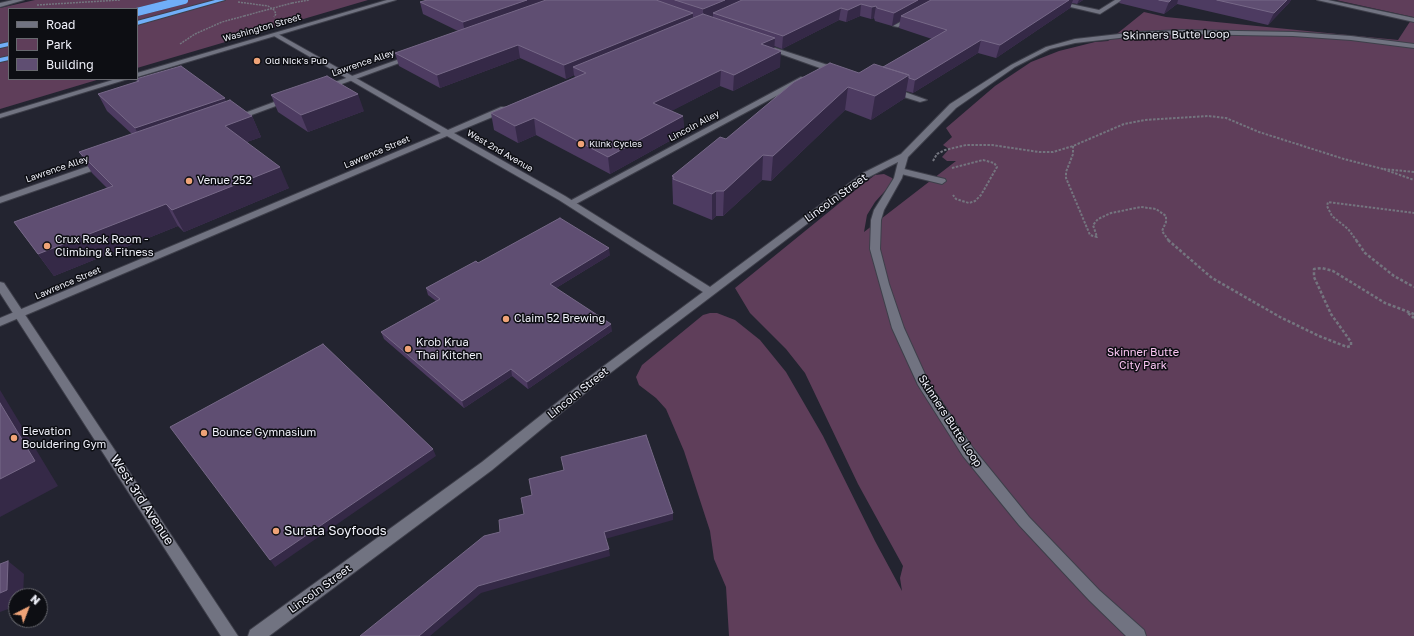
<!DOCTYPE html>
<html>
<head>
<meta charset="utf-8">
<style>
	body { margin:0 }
	#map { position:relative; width:1414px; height:636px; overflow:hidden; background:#232430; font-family:"Golos Text",sans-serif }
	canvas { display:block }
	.legend { position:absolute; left:8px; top:8px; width:130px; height:72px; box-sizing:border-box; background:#0d0e13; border:1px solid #68696f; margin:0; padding:5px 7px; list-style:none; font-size:12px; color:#f0f1fa }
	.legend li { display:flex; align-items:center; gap:8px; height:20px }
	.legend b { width:20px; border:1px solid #68696f }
	.north { position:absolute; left:8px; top:588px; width:40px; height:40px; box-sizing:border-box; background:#0d0e13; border:1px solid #68696f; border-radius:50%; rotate:42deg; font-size:11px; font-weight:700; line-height:16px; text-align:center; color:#f0f1fa }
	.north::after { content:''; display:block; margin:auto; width:14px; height:18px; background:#efa377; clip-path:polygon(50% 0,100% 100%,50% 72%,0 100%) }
</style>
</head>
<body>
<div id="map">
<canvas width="1414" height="636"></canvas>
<ul class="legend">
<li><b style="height:5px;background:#717381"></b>Road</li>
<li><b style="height:11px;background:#5f3e5a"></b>Park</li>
<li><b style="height:11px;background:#5f4e72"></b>Building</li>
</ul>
<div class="north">N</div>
</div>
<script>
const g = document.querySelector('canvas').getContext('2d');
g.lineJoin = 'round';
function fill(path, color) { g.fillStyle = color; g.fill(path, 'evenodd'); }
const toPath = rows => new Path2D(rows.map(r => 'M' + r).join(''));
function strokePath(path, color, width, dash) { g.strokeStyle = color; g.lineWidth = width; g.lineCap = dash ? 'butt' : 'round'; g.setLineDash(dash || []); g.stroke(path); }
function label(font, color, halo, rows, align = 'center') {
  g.font = font + ' "Golos Text",sans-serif'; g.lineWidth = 3; g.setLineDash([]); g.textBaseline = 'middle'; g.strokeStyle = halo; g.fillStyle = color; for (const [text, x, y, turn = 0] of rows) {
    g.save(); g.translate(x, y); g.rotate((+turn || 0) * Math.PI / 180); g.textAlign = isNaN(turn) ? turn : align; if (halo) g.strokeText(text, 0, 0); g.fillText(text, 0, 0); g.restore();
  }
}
fill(toPath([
	[35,0,368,0,137,68,137,9,9,9,9,79,100,79,0,109,0,8],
	[1336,0,1414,0,1414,636,729,636,726,587,714,559,710,531,684,451,666,409,656,398,639,385,636,377,642,365,703,315,710,313,717,313,735,320,760,340,786,372,823,436,875,541,902,591,900,578,903,566,858,484,805,373,786,349,750,313,735,288,858,188,875,175,884,174,892,178,894,181,875,202,867,215,864,232,956,161,947,161,942,157,949,149,943,145,952,137,946,128,995,86,1031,62,1059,51,1095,42,1108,41,1144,12,1166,17,1398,40,1413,17]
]), '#5f3e5a');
const service = toPath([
	[913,15,916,17,915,18,898,27,893,26,913,15],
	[411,55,414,57,413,58,328,89,321,87,411,55],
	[801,77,808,79,574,205,568,205,566,203,801,77],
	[285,98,292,100,238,120,231,118,285,98],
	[103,161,106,162,106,166,0,203,0,197,103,161],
	[900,168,945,179,946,181,942,184,897,173,896,171,900,168]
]);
const minor = toPath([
	[1041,0,1052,0,1099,10,1115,0,1122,0,1100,14,1041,0],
	[1183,30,1293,32,1351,36,1414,44,1414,48,1351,40,1293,36,1183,34,1137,36,1075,43,1050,49,1015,67,956,108,908,157,902,178,884,210,881,220,880,249,889,284,904,328,929,383,973,448,1029,517,1099,590,1144,630,1146,636,1126,636,1089,600,1019,525,963,456,918,385,892,328,870,249,871,220,874,210,894,178,898,162,869,177,601,380,492,470,269,636,248,636,250,630,482,462,593,374,703,292,559,200,447,136,0,326,0,318,441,133,274,36,274,34,278,34,448,130,501,107,507,107,507,111,454,133,565,196,710,287,863,173,901,154,950,104,1011,65,1046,47,1075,39,1137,32,1183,30],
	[766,45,840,69,841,71,834,73,764,48,763,47,766,45],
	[888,88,894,88,927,100,920,102,888,92,888,88]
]);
const tertiary = toPath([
	[13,0,24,0,0,7,0,3,13,0],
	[387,0,396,0,137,77,137,73,387,0],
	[1317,0,1328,0,1414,18,1414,22,1317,0],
	[116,79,128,79,0,118,0,114,116,79],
	[0,282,4,283,238,636,221,636,0,293,0,282]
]);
const motorway = toPath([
	[215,0,225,0,137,25,137,21,215,0],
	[9,42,9,46,0,48,0,44,9,42],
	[9,56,9,60,0,62,0,58,9,56]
]);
strokePath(service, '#3e3f4a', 2);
strokePath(minor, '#3e3f4a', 2);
strokePath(tertiary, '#3e3f4a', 2);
strokePath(motorway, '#3e3f4a', 2);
strokePath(toPath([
	[238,2,268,6,274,10,276,14,274,17],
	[292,3,309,0],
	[37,5,120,0],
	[180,44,195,34,222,22,244,16]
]), '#74757f', 1.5, [2, 1]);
strokePath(toPath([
	[1073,146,1073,154,1066,172,1066,178,1090,235,1097,237,1093,225,1098,219,1111,213,1141,207,1156,209,1166,216,1166,222,1162,231,1169,241],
	[933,161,937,154,945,150,966,145,992,145,1039,152,1053,152,1073,146,1124,124,1145,120,1208,116,1226,118,1259,132,1344,159,1383,169],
	[952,168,983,160,994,163,997,167,981,195,975,201,969,203,956,199,953,195],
	[1414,172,1383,169,1414,180],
	[1357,241,1348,229,1332,216,1327,206,1328,202,1414,213]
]), '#74757f', 2, [2.5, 1.5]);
strokePath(toPath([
	[1168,240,1212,278,1280,317,1319,336,1347,347,1351,346,1351,342,1331,314,1314,277,1314,269,1322,268,1333,271,1385,303,1414,314],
	[1356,240,1365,253,1394,276,1414,287],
	[1408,313,1414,318]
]), '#74757f', 2.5, [3, 2]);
fill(service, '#717381');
fill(minor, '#717381');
fill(tertiary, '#717381');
fill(motorway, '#70aef8');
const motorwayBridge = toPath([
	[137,12,184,0]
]);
strokePath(motorwayBridge, '#3e3f4a', 8, []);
strokePath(toPath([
	[244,16,292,3]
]), '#74757f', 1.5, [2, 1]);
strokePath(motorwayBridge, '#70aef8', 8);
fill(toPath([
	[427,0,1083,0,1077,4,1072,3,1070,8,996,58,978,53,913,93,906,91,905,98,871,120,845,110,771,181,762,180,723,216,716,216,712,220,673,204,673,202,672,176,726,139,859,73,883,67,932,39,899,28,900,21,892,26,875,21,874,18,871,19,860,16,846,22,839,20,782,49,774,46,774,49,780,67,733,91,720,86,671,111,683,116,684,133,610,174,536,135,518,143,494,130,491,113,575,77,574,75,566,79,520,58,440,88,399,66,395,53,458,31,423,14,420,2],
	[1121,0,1291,0,1289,3,1268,25,1177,4,1164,14,1119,3],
	[136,79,226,102,252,116,261,137,247,142,289,188,184,232,178,226,54,276,14,222,107,188,92,173,79,152,132,134,107,111,98,94,137,82],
	[271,95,364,111,308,132,278,112],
	[610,255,556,288,612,331,528,389,512,376,464,408,384,339,381,332,436,301,428,295,426,288,478,263]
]), '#4d3b61');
fill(toPath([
	[527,0,563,0,465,34,463,22],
	[725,0,753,0,713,13,713,17,703,21,703,9],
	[918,0,938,0,901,16,900,21,892,26,894,13],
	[1069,0,1073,0,1070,8,996,58,1000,45],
	[1079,0,1083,0,1077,4],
	[1171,0,1178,0,1177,4,1164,14,1169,2],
	[1287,0,1291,0,1289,3,1268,25,1274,13],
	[861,4,860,16,846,22,848,10],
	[876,6,874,18,871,19,872,7],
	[841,8,839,20,782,49,783,36],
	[693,13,693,25,573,67,574,75,566,79,564,65],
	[775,38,774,53,761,44],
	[981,40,978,53,913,93,915,80],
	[518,45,520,58,440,88,437,75],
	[781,51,780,67,733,91,734,75],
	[721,70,720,86,654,120,653,103],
	[909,75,905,98,871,120,875,96],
	[848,87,845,110,771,181,773,156],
	[358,94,364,111,308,132,301,115],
	[225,98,232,115,144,145,135,128],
	[252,116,261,137,235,146,225,126],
	[683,116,684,133,610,174,608,157],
	[534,118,536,135,518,143,515,126],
	[763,155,762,180,723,216,724,191],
	[280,167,289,188,184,232,172,210],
	[716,191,716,216,712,220,712,194],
	[166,204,178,226,54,276,38,254],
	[609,248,610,255,551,291,550,284],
	[611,324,612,331,528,389,527,382],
	[511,369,512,376,464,408,462,401],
	[0,390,58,486,0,517],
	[433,449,436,456,275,567,270,560],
	[673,513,673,520,605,539,604,532],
	[609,549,610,556,481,593,430,636,419,636,478,586],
	[8,561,24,574,23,596,16,596,16,606,0,612,0,593]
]), '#352947');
const building = toPath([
	[427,0,527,0,463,22,420,2,427,0],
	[546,0,656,0,693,13,564,65,518,45,437,75,395,53,546,0],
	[675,0,725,0,703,9,675,0],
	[742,0,918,0,894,13,877,8,876,6,872,7,861,4,848,10,841,8,783,36,713,13,742,0],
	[931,0,1069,0,1000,45,981,40,915,80,909,78,909,75,883,67,947,30,901,16,931,0],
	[1159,0,1171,0,1169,2,1159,0],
	[1217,0,1287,0,1274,13,1217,0],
	[703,14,775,38,761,44,781,51,734,75,721,70,653,103,683,116,608,157,534,118,515,126,491,113,586,73,573,67,703,14],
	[830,63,859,73,874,64,909,75,875,96,848,87,773,156,763,155,724,191,716,191,712,194,673,179,674,177,672,176,720,137,726,139,794,82,830,63],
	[181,66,225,98,135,128,98,94,139,81,136,79,181,66],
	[327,76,358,94,301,115,271,95,327,76],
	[230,100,252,116,225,126,280,167,172,210,166,204,38,254,14,222,113,186,79,152,230,100],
	[560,218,609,248,550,284,611,324,527,382,511,369,462,401,381,332,440,299,426,288,476,261,478,263,560,218],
	[323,344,433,449,270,560,170,427,323,344],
	[0,403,35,461,0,479,0,403],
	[646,435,673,513,604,532,609,549,478,586,419,636,360,636,484,536,500,532,499,520,524,514,521,498,532,495,529,479,564,470,561,457,646,435],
	[8,561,7,590,0,593,0,564,8,561]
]);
fill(building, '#5f4e72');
strokePath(building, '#766887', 1);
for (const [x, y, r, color] of [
	[257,61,4,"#efa377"],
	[581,144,4,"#efa377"],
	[189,181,4,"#efa377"],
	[47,246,4,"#efa377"],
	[506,319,4,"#efa377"],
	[408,349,4,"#efa377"],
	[204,433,4,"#efa377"],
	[14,438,4,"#efa377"],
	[276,531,4,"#efa377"]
]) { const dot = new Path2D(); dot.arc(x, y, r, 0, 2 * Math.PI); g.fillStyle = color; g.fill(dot); strokePath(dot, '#0d0e13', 1.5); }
label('9px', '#f0f1fa', '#0d0e13', [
	["Washington Street",262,28,-16],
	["Lawrence Alley",363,63,-19],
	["Lincoln Alley",694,126,-28],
	["West 2nd Avenue",500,151,30],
	["Lawrence Street",377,152,-23],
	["Lawrence Alley",57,169,-19],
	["Lawrence Street",68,283,-23]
]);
label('9px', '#f0f1fa', '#0d0e13', [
	["Old Nick's Pub",265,61],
	["Klink Cycles",589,144]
], 'left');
label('11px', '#f0f1fa', '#0d0e13', [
	["Skinners Butte Loop",1176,35,-1],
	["Lincoln Street",836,198,-36],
	["Lincoln Street",578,393,-39],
	["Skinners Butte Loop",950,421,57],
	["Lincoln Street",320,589,-36]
]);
label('11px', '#f0f1fa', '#0d0e13', [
	["Venue 252",197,181],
	["Crux Rock Room -",55,240],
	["Climbing & Fitness",55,253],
	["Claim 52 Brewing",514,319],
	["Krob Krua",416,343],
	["Thai Kitchen",416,356],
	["Elevation",22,432],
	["Bouldering Gym",22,445],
	["Bounce Gymnasium",212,433]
], 'left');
label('11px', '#fbc6f3', '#0d0e13', [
	["Skinner Butte",1143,353],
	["City Park",1143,366]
]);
label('13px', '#f0f1fa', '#0d0e13', [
	["West 3rd Avenue",142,500,57]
]);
label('13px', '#f0f1fa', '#0d0e13', [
	["Surata Soyfoods",284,531]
], 'left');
</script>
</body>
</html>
